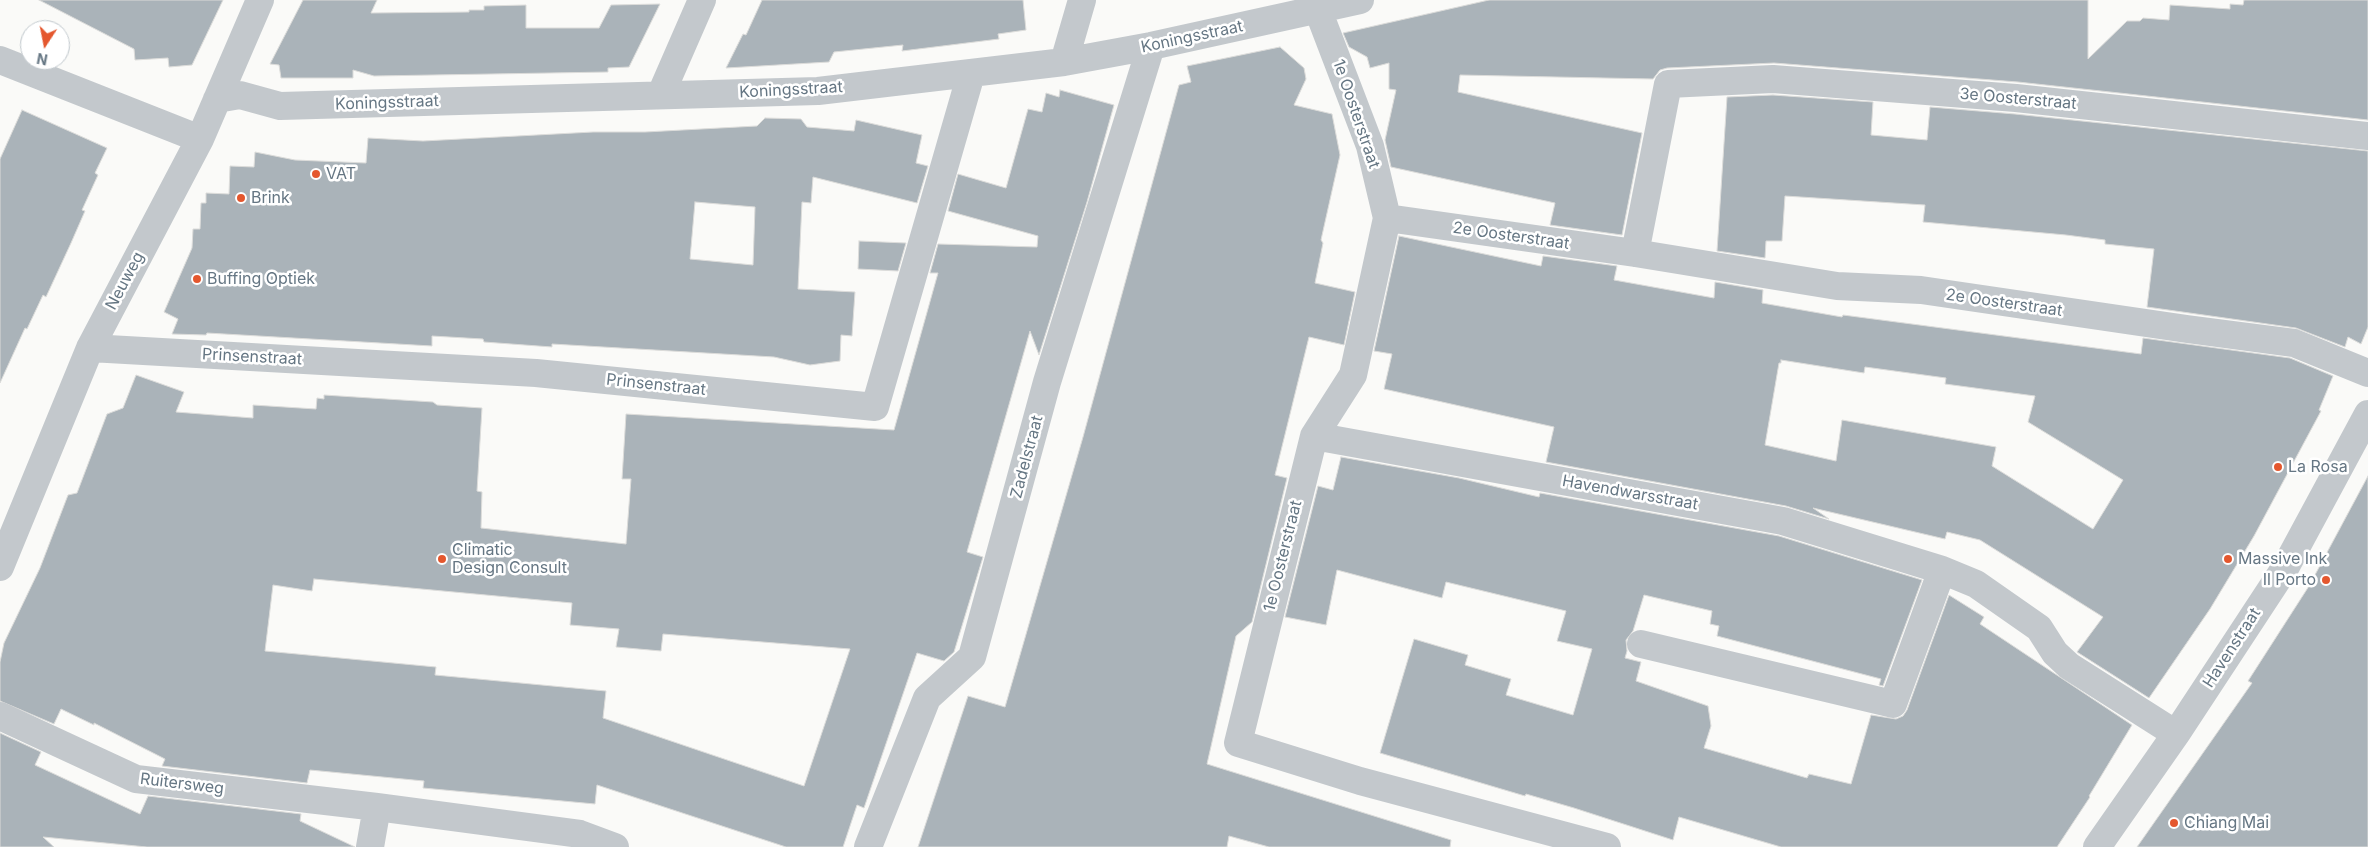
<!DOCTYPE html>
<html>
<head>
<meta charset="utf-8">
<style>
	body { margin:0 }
	#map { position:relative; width:2368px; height:847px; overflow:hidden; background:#fafaf8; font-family:Inter,sans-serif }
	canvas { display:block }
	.north { position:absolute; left:20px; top:20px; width:50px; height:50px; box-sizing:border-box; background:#fff; border:1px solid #c1c8cd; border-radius:50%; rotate:191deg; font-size:14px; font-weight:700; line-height:20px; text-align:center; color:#657683 }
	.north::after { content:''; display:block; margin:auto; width:18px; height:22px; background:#e4572e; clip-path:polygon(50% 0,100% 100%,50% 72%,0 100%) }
</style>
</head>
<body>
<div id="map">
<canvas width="2368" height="847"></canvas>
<div class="north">N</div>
</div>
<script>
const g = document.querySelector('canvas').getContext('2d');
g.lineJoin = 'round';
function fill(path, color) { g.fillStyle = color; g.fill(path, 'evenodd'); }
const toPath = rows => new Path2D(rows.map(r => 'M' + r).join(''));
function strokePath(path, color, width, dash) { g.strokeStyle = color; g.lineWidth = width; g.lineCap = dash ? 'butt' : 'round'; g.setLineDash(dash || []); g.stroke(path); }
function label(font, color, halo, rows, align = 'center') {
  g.font = font + ' Inter,sans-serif'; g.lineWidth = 5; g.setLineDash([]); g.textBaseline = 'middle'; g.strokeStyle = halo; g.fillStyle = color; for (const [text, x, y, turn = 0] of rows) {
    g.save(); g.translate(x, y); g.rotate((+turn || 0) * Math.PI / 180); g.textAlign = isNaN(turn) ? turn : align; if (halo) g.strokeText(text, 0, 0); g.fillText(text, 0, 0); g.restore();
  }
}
const building = toPath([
	[39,0,223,0,192,65,169,67,168,58,135,60,134,49,39,0],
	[303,0,377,0,371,13,469,12,469,10,484,10,484,6,526,5,526,28,599,28,611,5,660,4,629,67,608,68,608,72,374,76,353,70,353,78,281,78,279,65,270,64,303,0],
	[762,0,1023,0,1026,30,998,34,999,39,902,51,903,45,834,52,829,62,726,68,743,34,746,35,762,0],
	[1489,0,2088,0,2088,59,2127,21,2140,21,2143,18,2169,20,2170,5,2230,9,2230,4,2243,5,2244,0,2368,0,2368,120,2018,82,1774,63,1667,68,1660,70,1653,79,1460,75,1458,92,1642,133,1622,235,1550,225,1555,203,1391,167,1385,140,1396,90,1389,89,1389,63,1370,68,1367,57,1349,47,1343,33,1489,0],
	[1280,47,1304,68,1306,79,1294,105,1332,114,1340,155,1321,240,1323,243,1315,283,1355,292,1344,345,1309,337,1275,475,1287,478,1252,622,1236,636,1207,764,1451,840,1450,847,1269,847,1229,836,1227,847,918,847,968,696,1005,707,1083,437,1179,85,1191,82,1187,66,1280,47],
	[1060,90,1114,105,1087,202,1039,355,1030,331,967,552,983,557,954,652,944,661,917,653,864,808,857,805,843,847,786,847,597,785,595,804,423,788,424,781,310,770,307,783,162,766,165,759,94,723,94,725,61,709,54,724,0,701,0,662,4,643,40,568,68,495,77,493,107,414,123,408,136,375,184,392,176,412,253,418,253,405,316,409,317,398,324,399,324,395,433,402,437,405,482,408,477,491,482,492,481,528,626,544,631,479,622,479,626,414,894,430,938,273,930,273,938,244,1037,247,1038,236,948,211,958,174,1006,188,1028,109,1042,112,1046,93,1059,97,1060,90],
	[314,579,572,603,570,625,619,629,616,647,661,651,663,634,850,649,804,786,603,718,606,691,435,675,436,667,265,651,273,585,312,591,314,579],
	[1773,95,1873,102,1871,135,1927,140,1930,107,2015,114,2368,151,2368,327,2361,344,2348,337,2345,347,2296,328,2147,307,2154,249,2105,244,2105,240,2066,235,1923,222,1925,205,1785,196,1782,241,1766,241,1765,258,1717,251,1727,97,1773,95],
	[22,110,107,148,95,173,98,175,82,210,85,211,71,243,46,297,43,295,27,329,25,328,0,383,0,159,22,110],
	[765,118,801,119,807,127,854,131,856,120,922,135,916,163,928,166,917,203,813,177,811,203,802,202,798,289,855,292,852,336,841,335,840,361,810,365,774,357,552,344,552,347,484,342,483,339,432,336,432,346,207,333,206,335,172,334,178,319,164,312,192,248,193,229,200,229,201,203,206,203,206,193,229,194,230,166,254,167,255,152,295,160,366,163,368,138,423,141,593,132,645,132,757,126,765,118],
	[695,202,755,207,753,265,690,259,695,202],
	[1399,236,1541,266,1543,256,1617,266,1614,280,1714,298,1715,282,1763,290,1762,303,1842,317,1843,315,2141,354,2143,338,2290,358,2333,376,2319,410,2321,411,2254,536,2210,609,2149,698,2077,652,2103,617,1980,540,1947,532,1945,539,1813,508,1829,519,1786,506,1546,462,1554,427,1384,389,1392,354,1374,351,1399,236],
	[1781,360,1864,373,1865,367,1946,378,1945,384,2035,396,2028,422,2123,480,2093,529,1992,466,1996,447,1842,420,1836,461,1765,445,1779,363,1781,363,1781,360],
	[859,241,906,243,898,271,858,269,859,241],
	[1341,457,1459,478,1539,497,1540,493,1779,536,1922,580,1883,686,1879,685,1881,679,1717,636,1719,626,1710,624,1712,611,1644,595,1633,631,1626,640,1627,651,1625,658,1641,662,1636,681,1708,706,1711,726,1704,748,1807,778,1809,774,1851,784,1871,715,1896,719,1903,716,1907,710,1949,595,1984,617,1980,624,2132,725,2089,796,2090,797,2057,847,1781,847,1679,817,1673,840,1574,808,1526,794,1525,796,1380,753,1414,639,1468,655,1465,665,1511,679,1506,695,1573,715,1592,649,1557,641,1566,611,1446,582,1442,598,1337,570,1326,625,1285,617,1318,486,1333,490,1341,457],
	[2368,476,2368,847,2137,847,2252,683,2248,681,2309,586,2368,476],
	[0,733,41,752,35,765,140,814,148,796,301,814,300,821,355,847,147,847,43,837,54,847,0,847,0,733]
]);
fill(building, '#aab3b9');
strokePath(building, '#dcdcda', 1);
strokePath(toPath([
	[1318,10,1370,146,1387,218,1353,375,1314,436,1238,743,1360,781,1607,847],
	[0,60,200,139],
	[1064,62,1082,0],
	[661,94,702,0],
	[217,99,240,95,280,106,818,91,1064,62,1151,46,1360,0],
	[1387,218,1635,253,1837,286,1921,290,2187,329,2294,343,2368,373],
	[1635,253,1668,84,1773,79,2016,98,2368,136],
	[90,348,536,373,875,407,971,74],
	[1314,436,1783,521,1942,570,1976,584,2039,628,2055,653,2069,666,2176,734],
	[0,567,90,348,200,139,260,0],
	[1641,644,1893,704,1942,570],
	[0,716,136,779,377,807,580,834,615,847],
	[370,847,377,807],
	[868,847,927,698,972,657,1047,382,1151,46],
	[2097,847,2176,734,2285,568,2368,414]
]), '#c3c8cc', 28);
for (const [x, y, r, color] of [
	[316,174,5,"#e4572e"],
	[241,198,5,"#e4572e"],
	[197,279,5,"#e4572e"],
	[2278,467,5,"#e4572e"],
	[442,559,5,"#e4572e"],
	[2228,559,5,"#e4572e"],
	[2326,580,5,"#e4572e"],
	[2174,823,5,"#e4572e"]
]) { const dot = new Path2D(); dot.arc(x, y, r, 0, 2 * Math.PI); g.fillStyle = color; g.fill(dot); strokePath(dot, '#fff', 2); }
label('16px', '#657683', '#fff', [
	["Koningsstraat",1192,37,-12],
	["Koningsstraat",791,90,-3],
	["3e Oosterstraat",2018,99,5],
	["Koningsstraat",387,103,-2],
	["1e Oosterstraat",1356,114,71],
	["2e Oosterstraat",1511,236,8],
	["Neuweg",125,281,-62],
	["2e Oosterstraat",2004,303,8],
	["Prinsenstraat",252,357,3],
	["Prinsenstraat",656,385,6],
	["Zadelstraat",1027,457,-75],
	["Havendwarsstraat",1630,493,10],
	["1e Oosterstraat",1283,556,-76],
	["Havenstraat",2232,648,-57],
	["Ruitersweg",182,784,7]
]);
label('16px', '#657683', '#fff', [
	["VAT",326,174],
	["Brink",251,198],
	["Buffing Optiek",207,279],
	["La Rosa",2288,467],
	["Climatic",452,550],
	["Design Consult",452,568],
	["Massive Ink",2238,559],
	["Il Porto",2316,580,"right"],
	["Chiang Mai",2184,823]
], 'left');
</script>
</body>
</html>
